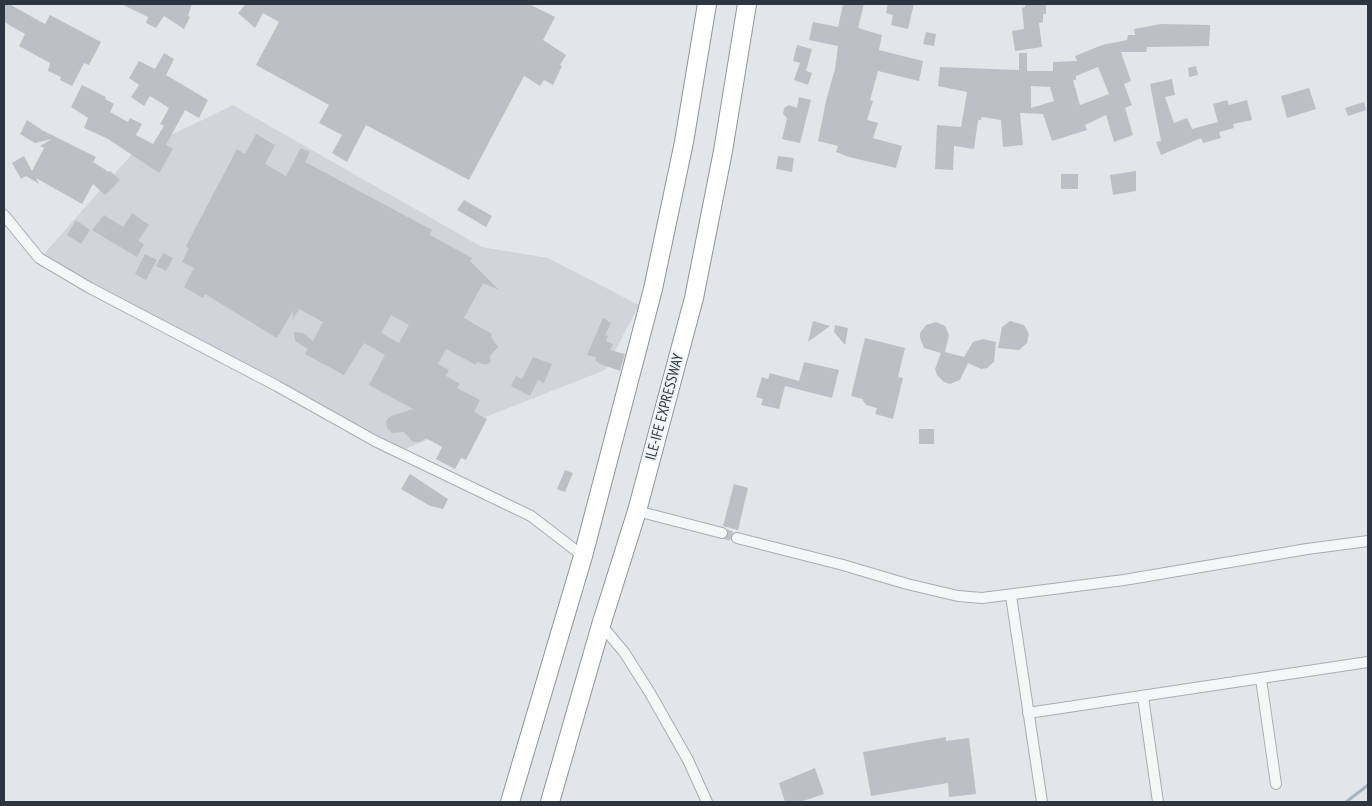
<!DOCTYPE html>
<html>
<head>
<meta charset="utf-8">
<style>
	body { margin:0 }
	#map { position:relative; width:1372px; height:806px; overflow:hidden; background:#e3e6e9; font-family:"PT Sans Narrow",sans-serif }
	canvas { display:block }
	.frame { position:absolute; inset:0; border:5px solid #2c3540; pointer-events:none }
</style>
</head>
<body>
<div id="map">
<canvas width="1372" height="806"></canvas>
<div class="frame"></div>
</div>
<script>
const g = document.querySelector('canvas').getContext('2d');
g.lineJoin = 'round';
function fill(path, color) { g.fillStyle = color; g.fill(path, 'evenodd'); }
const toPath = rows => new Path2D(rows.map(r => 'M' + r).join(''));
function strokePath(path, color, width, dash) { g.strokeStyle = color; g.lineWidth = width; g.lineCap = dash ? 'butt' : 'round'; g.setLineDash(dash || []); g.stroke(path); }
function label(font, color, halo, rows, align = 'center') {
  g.font = font + ' "PT Sans Narrow",sans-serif'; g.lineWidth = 5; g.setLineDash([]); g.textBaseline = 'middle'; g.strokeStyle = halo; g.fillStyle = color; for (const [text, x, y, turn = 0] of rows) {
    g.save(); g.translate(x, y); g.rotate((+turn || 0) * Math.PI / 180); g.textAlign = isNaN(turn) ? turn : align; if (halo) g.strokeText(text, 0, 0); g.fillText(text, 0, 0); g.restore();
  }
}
fill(toPath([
	[233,105,482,247,548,258,639,305,605,370,389,455,43,255,132,154]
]), '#d1d5db');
strokePath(toPath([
	[1346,802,1368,785]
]), '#a2b7c5', 3);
fill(toPath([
	[4,4,9,4,45,24,50,15,101,42,89,65,84,63,72,86,60,80,61,77,48,71,50,63,19,46,25,34,4,22],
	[121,4,192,4,188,16,190,17,184,29,164,16,156,28,146,23,148,17],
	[246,4,529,4,555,17,543,40,566,55,560,65,562,66,553,85,544,80,540,86,524,76,469,180,366,125,347,162,332,153,342,135,319,123,329,105,256,65,279,22,263,13,255,28,238,13],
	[843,4,864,4,858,28,882,35,879,50,923,61,919,81,878,71,870,100,873,101,867,120,878,123,873,138,902,146,896,168,849,157,836,152,838,146,818,141,826,101,835,69,838,46,809,40,813,22,838,27],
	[888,4,914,4,908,29,891,25,893,15,886,13],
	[1025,4,1046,4,1046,14,1043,14,1043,22,1039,23,1042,47,1015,51,1012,31,1024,29,1022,8,1025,7],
	[1161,24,1210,25,1209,46,1147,47,1146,52,1121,52,1131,81,1124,84,1132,105,1125,108,1133,135,1114,142,1106,115,1085,125,1087,130,1052,141,1043,114,1020,113,1023,145,1003,147,1001,120,982,117,981,120,978,120,974,149,954,146,953,170,935,169,937,125,961,127,967,92,938,86,940,67,1019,70,1019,53,1027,53,1027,71,1053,71,1053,62,1077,61,1075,56,1102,45,1127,40,1128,35,1135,35,1134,29],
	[1098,67,1109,94,1080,105,1073,80,1076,80,1076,76],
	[1031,86,1050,87,1054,101,1031,108],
	[926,32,936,34,934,46,923,44],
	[797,45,812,49,806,71,812,73,808,85,794,80,800,63,793,61],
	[164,53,174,59,166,75,208,100,199,118,185,110,166,145,173,149,159,173,108,139,84,128,88,118,71,107,82,85,106,97,105,99,114,104,110,112,128,122,130,118,142,124,136,135,153,144,164,126,160,124,169,108,150,96,144,106,131,97,139,85,129,78,139,61,155,69],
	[1196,66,1198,75,1189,77,1188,68],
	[1172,79,1175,95,1165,97,1174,123,1187,118,1192,129,1218,122,1213,104,1227,100,1229,105,1247,100,1252,120,1233,124,1234,128,1219,132,1221,138,1203,143,1201,138,1161,155,1156,142,1161,141,1150,84],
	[1309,88,1316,109,1287,118,1281,96],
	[799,97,811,100,800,143,782,139,787,118,783,114,784,108,789,105,797,108],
	[1364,102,1366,110,1348,116,1345,108],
	[27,120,42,130,96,157,93,162,109,172,110,171,120,180,105,195,93,184,82,204,36,178,39,184,26,176,21,179,12,163,24,156,32,171,44,148,40,146,52,139,35,143,20,134],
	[256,134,275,145,265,164,286,176,301,148,310,152,305,162,432,230,430,235,472,258,470,261,499,290,483,283,464,318,492,334,491,337,498,347,490,356,491,362,485,365,477,362,476,365,446,349,438,364,449,370,446,376,460,384,457,388,480,400,474,412,487,419,466,460,461,458,455,469,436,459,442,447,426,438,420,442,413,442,404,432,392,433,387,428,386,421,391,416,413,409,369,385,385,355,364,343,344,375,305,354,308,349,295,341,294,332,303,333,313,341,323,322,299,309,293,319,293,311,277,338,205,294,203,298,184,287,194,268,182,262,189,248,186,246,237,149,245,154],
	[391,315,409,325,399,343,381,333],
	[778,156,794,158,792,172,776,169],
	[1136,171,1136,191,1113,195,1110,175],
	[1061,174,1078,174,1078,189,1061,189],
	[464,200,492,216,486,227,457,210],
	[132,213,149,225,138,241,144,244,137,257,92,230,104,215,123,227],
	[76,220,90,230,81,244,67,235],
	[163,253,173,258,166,271,156,266],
	[145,254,157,260,146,280,135,274],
	[603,318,611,323,605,335,608,336,606,341,613,344,610,350,625,354,620,371,600,364,595,360,596,357,587,355],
	[813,321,830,326,808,342],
	[1010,321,1024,325,1029,334,1027,343,1019,350,998,348,1002,327],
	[936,322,945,326,949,335,945,352,964,357,973,342,983,339,996,342,994,362,987,368,981,369,968,363,960,380,950,384,944,382,937,375,935,369,941,353,924,348,920,338,920,333,926,325],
	[835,325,848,328,845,345,834,332],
	[865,338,905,348,898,377,903,378,893,419,875,414,877,408,866,405,862,399,851,396],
	[533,357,552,364,544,383,538,380,530,396,511,386,516,376,522,379],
	[804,362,839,370,832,398,785,386,779,409,761,405,763,399,756,397,762,377,768,379,770,373,799,381],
	[919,429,934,429,934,444,919,444],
	[565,470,573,473,565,492,557,489],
	[410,474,448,499,443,509,430,506,401,489],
	[734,484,748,488,738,530,723,526],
	[946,737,946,741,969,738,976,794,949,797,948,783,871,796,863,752],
	[815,768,824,794,800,802,785,802,779,783]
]), '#bac0c6');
strokePath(toPath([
	[722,533,737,538]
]), '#bec3c7', 10, [10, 5]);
const street = toPath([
	[4,215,39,258,90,288,277,386,375,441,531,516,583,556],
	[637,511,722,533],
	[737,538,843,565,907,584,958,596,982,598,1124,580,1307,549,1368,541],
	[1011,596,1042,802],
	[601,625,624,652,650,693,688,760,707,802],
	[1261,679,1276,784],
	[1143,697,1158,802],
	[1028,713,1368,662]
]);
const highway = toPath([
	[510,802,583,556,653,289,684,142,707,4],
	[550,802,601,625,637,511,694,298,723,151,747,4]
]);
strokePath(street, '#a8adb3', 12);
strokePath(highway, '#8b959e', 20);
strokePath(street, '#f5f6f8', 10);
strokePath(highway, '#fff', 18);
label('15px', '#2c3540', '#f2f5f7', [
	["ILE-IFE EXPRESSWAY",665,407,-75]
]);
</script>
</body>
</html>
